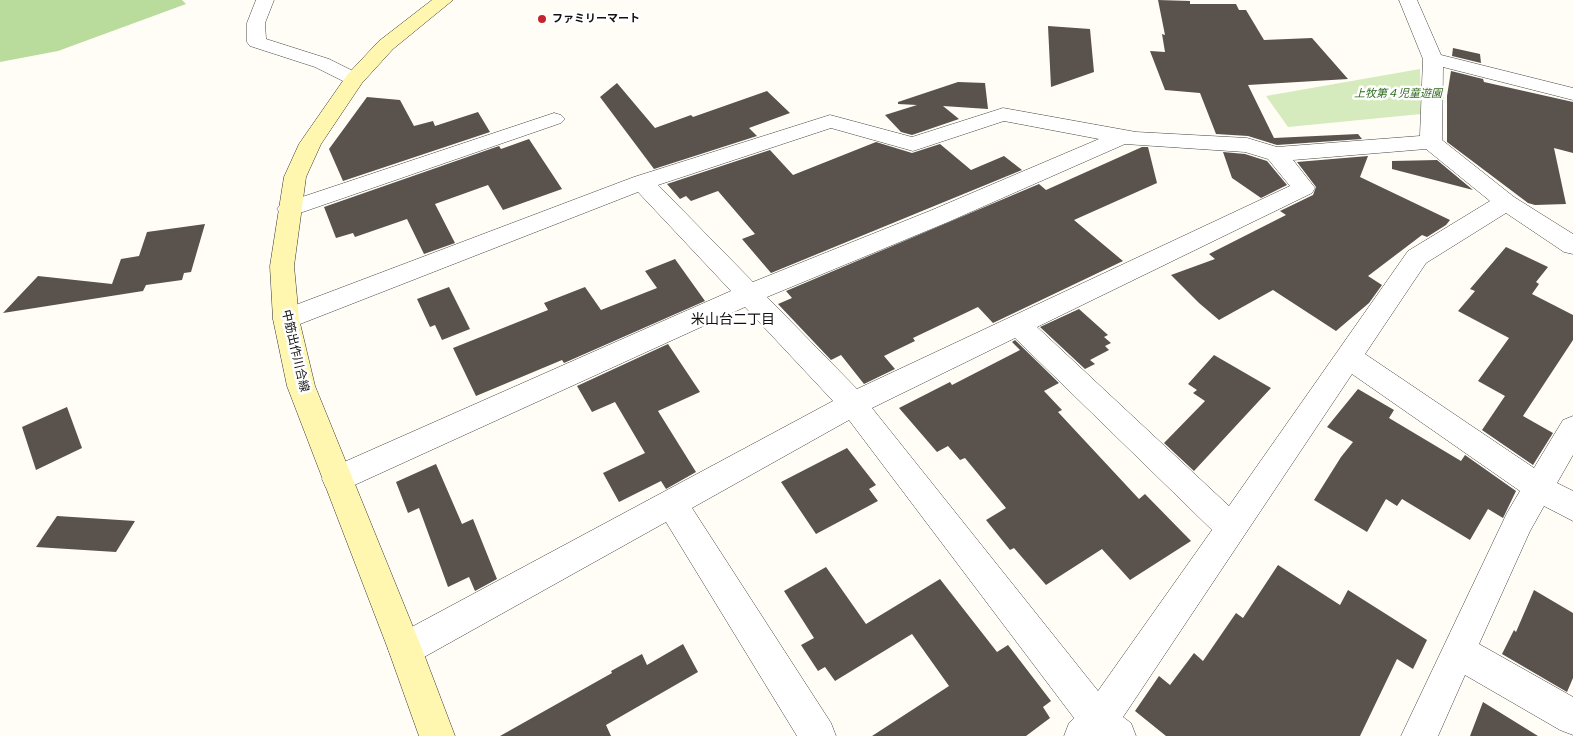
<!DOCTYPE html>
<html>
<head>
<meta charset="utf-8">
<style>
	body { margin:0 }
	canvas { display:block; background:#fffdf5 }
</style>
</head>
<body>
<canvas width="1573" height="736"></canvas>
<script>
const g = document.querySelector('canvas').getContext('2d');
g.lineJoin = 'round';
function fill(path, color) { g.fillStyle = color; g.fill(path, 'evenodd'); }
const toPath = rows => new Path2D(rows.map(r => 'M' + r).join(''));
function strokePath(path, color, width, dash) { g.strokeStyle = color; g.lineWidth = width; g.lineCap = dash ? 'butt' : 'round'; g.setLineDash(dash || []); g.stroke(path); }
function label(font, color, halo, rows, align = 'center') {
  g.font = font + ' "Libre Baskerville","Noto Sans JP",serif'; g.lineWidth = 5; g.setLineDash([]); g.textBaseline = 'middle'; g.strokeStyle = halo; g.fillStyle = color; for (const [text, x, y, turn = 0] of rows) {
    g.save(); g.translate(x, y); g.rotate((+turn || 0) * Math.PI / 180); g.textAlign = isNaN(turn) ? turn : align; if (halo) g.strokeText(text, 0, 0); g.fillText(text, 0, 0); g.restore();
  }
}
fill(toPath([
	[1420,69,1421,114,1288,127,1266,96]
]), '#d5ebbd');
fill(toPath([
	[0,0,182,0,186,4,58,51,0,62]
]), '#b9dc9c');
fill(toPath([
	[1158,0,1190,1,1190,4,1236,4,1239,10,1246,10,1264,40,1312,38,1348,79,1248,85,1274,138,1358,134,1362,139,1277,145,1248,136,1216,134,1200,93,1165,90,1150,51,1165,52,1162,34,1165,35],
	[1048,26,1090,29,1094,72,1051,87],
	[1453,48,1480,54,1481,63,1452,56],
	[1451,71,1483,79,1484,82,1573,102,1573,153,1554,148,1566,204,1535,205,1528,203,1447,142,1447,96],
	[958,82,985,83,988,109,943,106,959,119,912,135,901,132,885,115,917,105,898,104,898,102],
	[617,83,655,128,691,115,693,117,767,91,790,113,749,128,757,136,654,169,600,97],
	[367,97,400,100,414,126,433,121,435,126,478,112,490,132,343,181,329,149],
	[529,139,562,189,503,210,488,185,435,204,455,243,424,254,407,219,355,237,353,233,336,238,324,207,499,146,501,149],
	[876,142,912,153,940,144,971,170,1004,156,1022,170,771,273,742,239,755,234,718,191,691,201,686,196,680,199,667,184,770,150,793,175],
	[1142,147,1148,147,1157,183,1074,220,1123,261,993,323,978,307,913,338,915,341,884,356,895,369,864,384,841,355,831,360,778,304,792,298,786,291,1039,184,1046,190],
	[1223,152,1245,154,1267,161,1287,185,1261,198,1232,178],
	[1368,156,1360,177,1450,220,1446,225,1427,237,1422,235,1368,276,1382,285,1369,303,1336,331,1273,290,1219,320,1199,303,1171,275,1215,259,1209,254,1286,215,1280,211,1313,195,1316,187,1297,162],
	[1437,160,1473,190,1392,169,1392,161],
	[205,224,191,272,184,273,182,280,146,285,143,291,3,313,38,276,112,284,121,259,139,256,147,232],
	[1506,247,1548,267,1536,282,1539,284,1532,294,1573,315,1573,340,1523,416,1553,433,1533,465,1482,430,1505,396,1478,381,1509,338,1458,311,1475,291,1470,289],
	[675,259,705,301,564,363,562,360,476,396,453,348,548,310,544,303,585,287,601,310,657,288,645,271],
	[449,287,470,329,442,340,435,325,430,327,417,299],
	[1079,309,1108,335,1104,337,1111,343,1105,346,1109,350,1090,360,1095,364,1085,369,1040,327],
	[1015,340,1059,383,1044,391,1062,410,1058,412,1139,499,1145,494,1191,541,1130,580,1102,549,1046,585,1014,548,1010,550,986,520,1006,508,965,458,960,460,948,446,937,452,899,408,950,382,952,385,1020,350,1012,342],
	[668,344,700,392,658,411,696,472,666,489,661,481,619,502,603,473,645,453,615,402,592,412,577,386],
	[1214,355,1271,388,1194,471,1164,443,1205,401,1193,393,1197,390,1188,384],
	[1358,389,1394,410,1389,418,1461,461,1465,455,1516,491,1503,518,1488,509,1470,540,1402,499,1397,506,1386,499,1367,532,1314,500,1341,457,1353,442,1327,427],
	[67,407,82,448,36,470,22,427],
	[847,448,876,485,869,489,878,501,816,534,781,482],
	[436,464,462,524,473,519,497,579,475,591,469,577,448,587,419,508,408,513,396,482],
	[57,516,135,521,116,552,36,547],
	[1278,565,1340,605,1348,590,1427,640,1413,669,1397,659,1360,736,1166,736,1135,711,1159,676,1170,685,1194,653,1203,661,1236,613,1243,618],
	[826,567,866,624,940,579,997,652,1008,645,1051,701,1043,707,1050,718,1026,736,872,736,949,686,912,634,835,681,825,667,818,671,801,645,814,638,784,591],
	[1534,590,1573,613,1573,678,1567,692,1502,654,1514,630,1516,632],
	[683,644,698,672,606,725,611,736,500,736,612,673,611,671,642,654,647,665],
	[1483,702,1538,736,1470,736]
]), '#5a524d');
const street = toPath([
	[256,0,274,0,265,23,266,39,329,59,361,75,364,79,361,83,354,85,347,83,315,67,250,46,247,42,247,23,256,0],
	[1399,0,1417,0,1441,55,1573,88,1573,100,1443,67,1442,140,1514,197,1573,234,1573,254,1564,252,1506,213,1426,263,1365,354,1534,468,1563,420,1573,416,1573,455,1557,483,1573,491,1573,521,1544,506,1530,531,1479,644,1573,697,1573,735,1560,730,1465,675,1438,736,1401,736,1507,513,1520,491,1352,374,1123,717,1131,723,1136,736,1064,736,1069,723,1074,718,849,420,692,508,831,723,836,736,797,736,666,522,417,661,405,666,393,661,388,649,393,637,833,401,745,307,348,488,337,492,326,488,322,479,326,470,731,291,638,192,295,326,286,329,277,326,273,319,277,312,634,177,830,115,912,137,1003,108,1136,132,1247,138,1277,147,1420,136,1423,59,1399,0],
	[1004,121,1099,139,932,210,753,282,658,185,831,128,913,151,1004,121],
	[1125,144,1245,152,1268,159,1290,186,857,389,767,297,948,222,1125,144],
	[1426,149,1490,201,1408,251,1229,506,1037,327,1312,193,1315,188,1293,160,1426,149],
	[1015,338,1212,530,1098,691,872,408,1015,338],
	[554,113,561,115,565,119,561,123,297,214,289,217,281,214,277,209,281,204,554,113]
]);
const secondary = toPath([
	[432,0,453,0,393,49,362,83,321,144,306,177,294,266,299,319,315,386,422,649,455,736,419,736,388,649,287,386,273,319,270,266,284,177,299,144,347,75,379,41,432,0]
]);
strokePath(street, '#444', 1);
strokePath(secondary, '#333', 1);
fill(street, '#fff');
fill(secondary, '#fff6b0');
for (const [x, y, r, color] of [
	[542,19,5,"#c4262e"]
]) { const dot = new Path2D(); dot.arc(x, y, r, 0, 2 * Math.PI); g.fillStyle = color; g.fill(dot); strokePath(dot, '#fff', 2); }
label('bold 11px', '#111', '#fff', [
	["ファミリーマート",552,19]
], 'left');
label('italic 11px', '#2f6b1f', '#fff', [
	["上牧第４児童遊園",1398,94]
]);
label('12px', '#111', '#fff', [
	["中筋出作川合線",295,351,77]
]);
label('14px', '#111', '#fff', [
	["米山台二丁目",733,320]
]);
</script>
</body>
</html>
